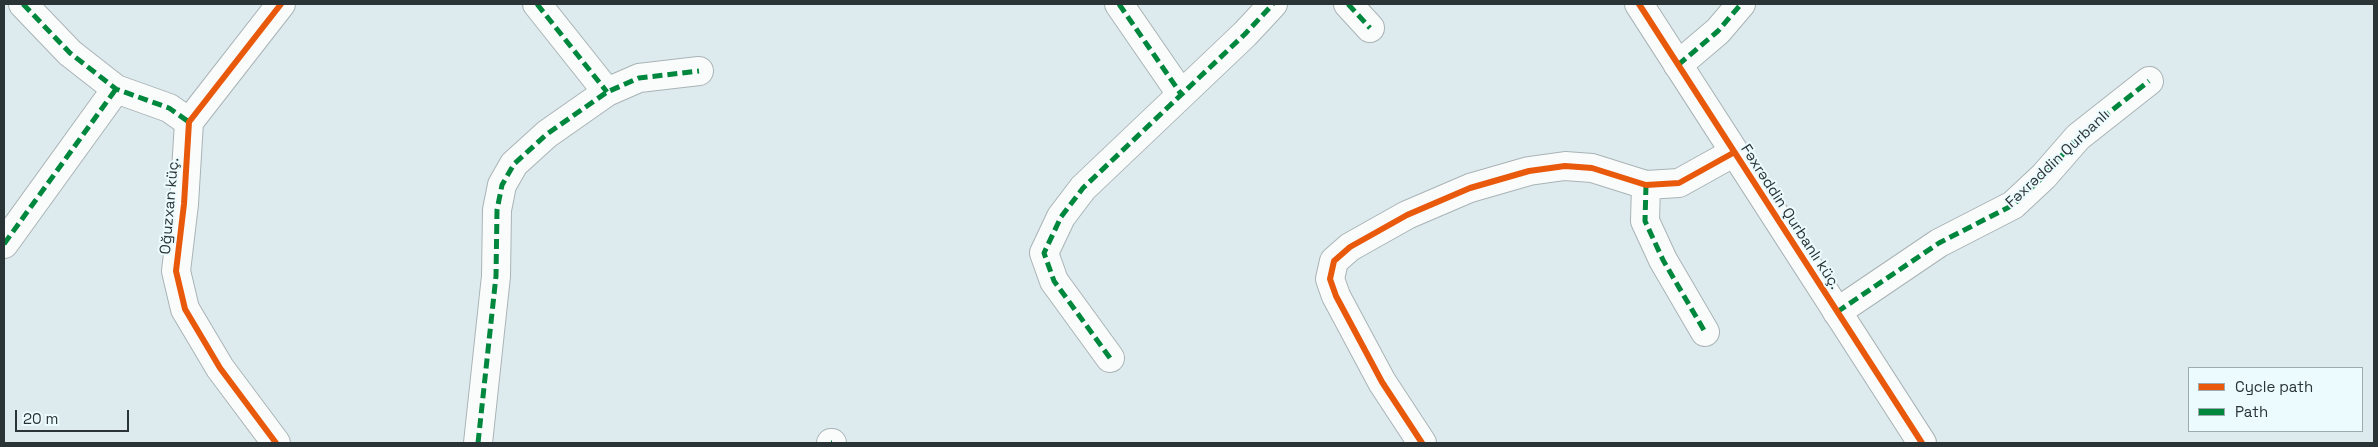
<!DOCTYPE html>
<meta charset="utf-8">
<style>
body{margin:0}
#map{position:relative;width:2378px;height:447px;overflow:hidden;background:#deebee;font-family:"Space Grotesk",sans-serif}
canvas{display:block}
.frame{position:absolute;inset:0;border:5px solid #2a3335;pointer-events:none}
.legend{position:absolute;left:2188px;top:367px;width:175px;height:65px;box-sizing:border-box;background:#ecfbfe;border:1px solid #9eabae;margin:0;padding:6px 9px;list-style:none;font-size:15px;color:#2a3335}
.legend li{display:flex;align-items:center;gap:10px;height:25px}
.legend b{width:25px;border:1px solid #9eabae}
.scale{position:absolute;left:15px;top:410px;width:114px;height:22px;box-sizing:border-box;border:2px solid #2a3335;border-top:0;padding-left:6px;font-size:15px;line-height:18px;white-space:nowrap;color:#2a3335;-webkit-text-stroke:4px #ecfbfe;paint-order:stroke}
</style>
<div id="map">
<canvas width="2378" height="447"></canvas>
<div class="frame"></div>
<ul class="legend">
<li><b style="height:6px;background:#e8590c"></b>Cycle path</li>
<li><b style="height:6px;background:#00873e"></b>Path</li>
</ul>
<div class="scale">20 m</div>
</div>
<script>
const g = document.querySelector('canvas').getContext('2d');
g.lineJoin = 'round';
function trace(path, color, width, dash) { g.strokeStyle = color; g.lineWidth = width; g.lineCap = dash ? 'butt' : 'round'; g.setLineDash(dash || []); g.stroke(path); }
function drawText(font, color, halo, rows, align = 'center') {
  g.font = font + ' "Space Grotesk",sans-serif'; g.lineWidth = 4; g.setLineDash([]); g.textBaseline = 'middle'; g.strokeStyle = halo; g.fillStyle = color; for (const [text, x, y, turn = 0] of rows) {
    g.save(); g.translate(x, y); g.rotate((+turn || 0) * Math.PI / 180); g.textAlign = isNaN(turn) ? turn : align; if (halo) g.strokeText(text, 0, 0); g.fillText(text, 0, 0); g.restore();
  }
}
const street = new Path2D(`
 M 23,4 L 70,53 L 116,89 L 169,108 L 189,122
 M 537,4 L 607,92
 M 1119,4 L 1181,94
 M 1348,4 L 1370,28
 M 1678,65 L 1718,31 L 1741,4
 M 1646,185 L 1645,221 L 1663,260 L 1705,332
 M 4,244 L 116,89
 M 1837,312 L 1939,243 L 2013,205 L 2044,176 L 2078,137 L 2149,81
 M 1110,358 L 1054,281 L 1044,253 L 1061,217 L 1083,188 L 1245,34 L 1273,4
 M 276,443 L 220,368 L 185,309 L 176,271 L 184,204 L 189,122 L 281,4
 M 478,443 L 496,276 L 497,210 L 502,185 L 514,164 L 547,134 L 607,92 L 639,78 L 699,71
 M 831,443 L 832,443
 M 1422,443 L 1382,382 L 1336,296 L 1330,279 L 1334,261 L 1350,247 L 1407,215 L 1470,188 L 1529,171 L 1565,166 L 1592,168 L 1646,185 L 1679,183 L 1733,153`);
const secondary = new Path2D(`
 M 1639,4 L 1922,443`);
const quiet = new Path2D(`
 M 23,4 L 70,53 L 116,89 L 169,108 L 189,122
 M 537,4 L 607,92
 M 1119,4 L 1181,94
 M 1348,4 L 1370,28
 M 1678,65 L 1718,31 L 1741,4
 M 1646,185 L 1645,221 L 1663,260 L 1705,332
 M 4,244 L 116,89
 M 1837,312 L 1939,243 L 2013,205 L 2044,176 L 2078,137 L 2149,81
 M 1110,358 L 1054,281 L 1044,253 L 1061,217 L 1083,188 L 1245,34 L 1273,4
 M 478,443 L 496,276 L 497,210 L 502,185 L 514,164 L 547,134 L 607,92 L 639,78 L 699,71
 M 831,443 L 832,443`);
const cycleway = new Path2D(`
 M 1639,4 L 1922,443
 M 276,443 L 220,368 L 185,309 L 176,271 L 184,204 L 189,122 L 281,4
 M 1422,443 L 1382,382 L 1336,296 L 1330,279 L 1334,261 L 1350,247 L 1407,215 L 1470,188 L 1529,171 L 1565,166 L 1592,168 L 1646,185 L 1679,183 L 1733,153`);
const streetNames = [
 ["Fəxrəddin Qurbanlı",2058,159,-43],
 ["Oğuzxan küç.",170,206,-85],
 ["Fəxrəddin Qurbanlı küç.",1790,217,57]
];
trace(street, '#a9b3b5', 30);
trace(secondary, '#a9b3b5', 30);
trace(street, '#fafcfc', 28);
trace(secondary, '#fafcfc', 28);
trace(quiet, '#00873e', 5, [10, 5]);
trace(cycleway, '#e8590c', 6);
drawText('15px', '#2a3335', '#ecfbfe', streetNames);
</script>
